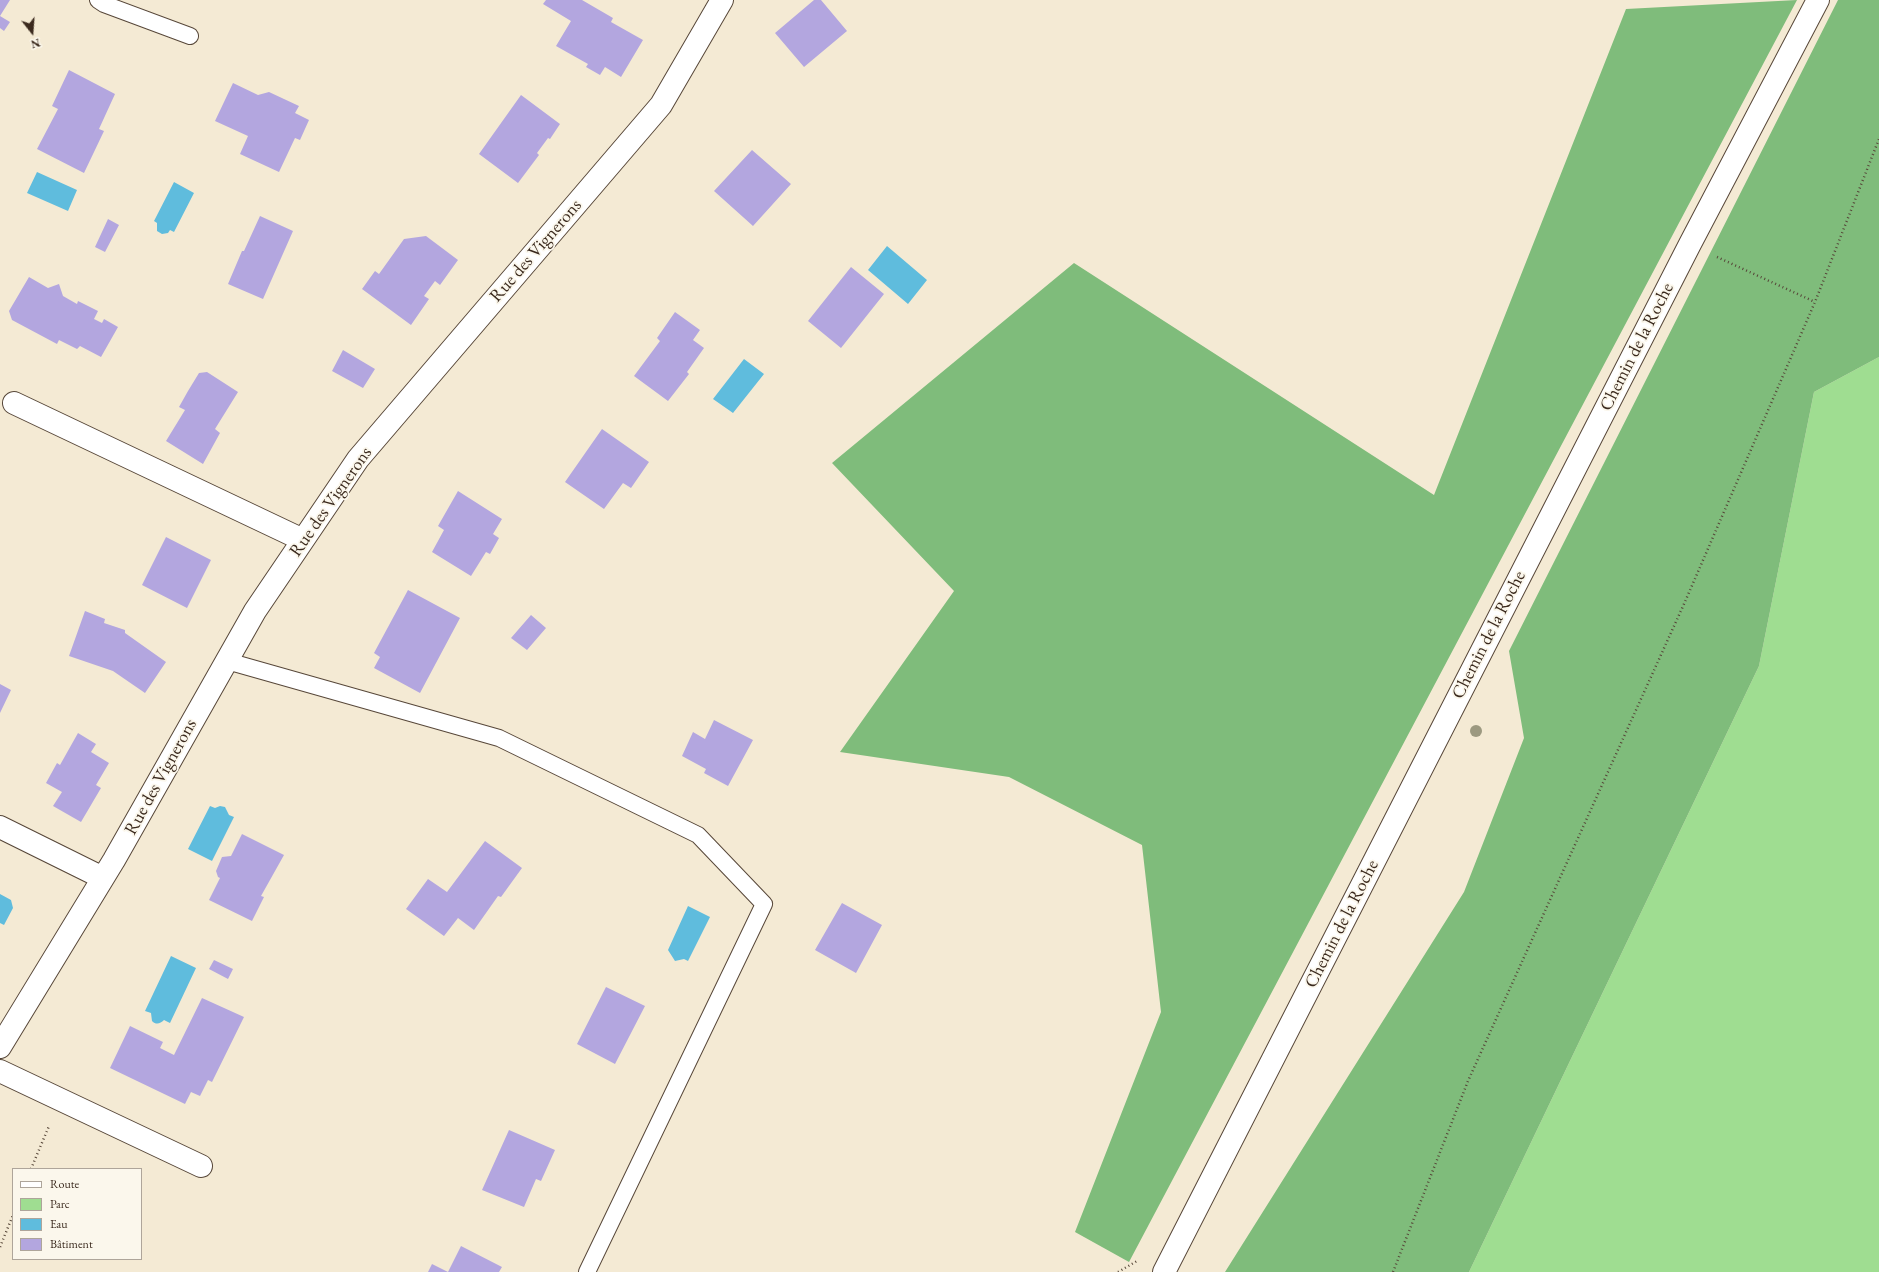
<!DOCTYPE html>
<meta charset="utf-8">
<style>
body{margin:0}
#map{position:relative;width:1879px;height:1272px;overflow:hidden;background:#f4ead4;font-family:"EB Garamond",serif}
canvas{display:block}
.legend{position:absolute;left:12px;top:1168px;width:130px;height:92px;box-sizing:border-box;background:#fbf7ec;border:1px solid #aea59a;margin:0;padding:5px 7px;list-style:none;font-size:12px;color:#3b2a1e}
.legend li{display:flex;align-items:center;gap:8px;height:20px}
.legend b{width:20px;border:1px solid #aea59a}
.north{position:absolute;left:12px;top:12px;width:40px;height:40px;-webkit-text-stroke:3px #fbf7ec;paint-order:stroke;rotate:163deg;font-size:11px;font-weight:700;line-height:16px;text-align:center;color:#3b2a1e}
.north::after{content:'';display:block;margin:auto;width:14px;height:18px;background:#3b2a1e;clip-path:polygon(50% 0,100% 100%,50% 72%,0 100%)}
</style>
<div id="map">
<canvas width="1879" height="1272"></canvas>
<ul class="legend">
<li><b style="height:5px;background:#fff"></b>Route</li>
<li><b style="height:11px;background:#9fdd91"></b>Parc</li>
<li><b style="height:11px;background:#5fbcdd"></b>Eau</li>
<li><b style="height:11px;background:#b3a6df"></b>Bâtiment</li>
</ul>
<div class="north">N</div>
</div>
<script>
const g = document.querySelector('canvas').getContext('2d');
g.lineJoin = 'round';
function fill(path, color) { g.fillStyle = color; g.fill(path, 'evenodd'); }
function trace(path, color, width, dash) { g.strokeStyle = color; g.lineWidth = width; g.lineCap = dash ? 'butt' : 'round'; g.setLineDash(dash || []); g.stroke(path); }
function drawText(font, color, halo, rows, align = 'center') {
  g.font = font + ' "EB Garamond",serif'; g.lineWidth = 3.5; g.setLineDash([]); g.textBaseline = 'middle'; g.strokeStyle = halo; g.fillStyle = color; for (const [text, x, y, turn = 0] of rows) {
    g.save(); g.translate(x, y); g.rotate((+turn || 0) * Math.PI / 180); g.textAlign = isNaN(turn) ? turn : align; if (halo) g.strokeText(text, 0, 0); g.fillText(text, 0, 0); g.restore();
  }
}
const green = new Path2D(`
 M 1879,357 L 1879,1272 L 1469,1272 L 1759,666 L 1814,392 Z`);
const forest = new Path2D(`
 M 1797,0 L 1129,1262 L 1075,1232 L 1161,1012 L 1142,845 L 1009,777 L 840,752 L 954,591 L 832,463 L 1074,263 L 1434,495 L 1626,9 Z
 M 1838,0 L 1879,0 L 1879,357 L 1814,392 L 1759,666 L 1469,1272 L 1225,1272 L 1464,892 L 1524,738 L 1509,651 Z`);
const water = new Path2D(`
 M 37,172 L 77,190 L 68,211 L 27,193 Z
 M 174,182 L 194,193 L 174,232 L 170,230 L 168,233 L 162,234 L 157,231 L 157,223 L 154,221 Z
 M 887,246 L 927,280 L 908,304 L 868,270 Z
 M 744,359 L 764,374 L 733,413 L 713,399 Z
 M 210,806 L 215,808 L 220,806 L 225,807 L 229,815 L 234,817 L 212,861 L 188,849 Z
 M 0,894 L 11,900 L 13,908 L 4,925 L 0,923 Z
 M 688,906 L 710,917 L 688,961 L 684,959 L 675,961 L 668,950 Z
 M 171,956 L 196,968 L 170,1023 L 164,1020 C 160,1024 156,1025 152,1021 L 151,1013 L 145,1011 Z`);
const building = new Path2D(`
 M 0,0 L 10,0 L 0,16 L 10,22 L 4,31 L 0,28 Z
 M 546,0 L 582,0 L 613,18 L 611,22 L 643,40 L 621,77 L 605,67 L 600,75 L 586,67 L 588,64 L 556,46 L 571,21 L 543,4 Z
 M 814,0 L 821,0 L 847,31 L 804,67 L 775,33 Z
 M 69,70 L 115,94 L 99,129 L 104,131 L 84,173 L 37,149 L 58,109 L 52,106 Z
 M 233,83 L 258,95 L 269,92 L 299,106 L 295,113 L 309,120 L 300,140 L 295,138 L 279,172 L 240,154 L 248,136 L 215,121 Z
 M 521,95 L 560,124 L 550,139 L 548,138 L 537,153 L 539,155 L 518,183 L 479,154 Z
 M 752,150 L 791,184 L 753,226 L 714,191 Z
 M 260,216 L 293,231 L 263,299 L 228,284 L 242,251 L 244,251 Z
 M 108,219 L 119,225 L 105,252 L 95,247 Z
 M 426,236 L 458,260 L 440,285 L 435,281 L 424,296 L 429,299 L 411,325 L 362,289 L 375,271 L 379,274 L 404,239 Z
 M 851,267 L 884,294 L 841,348 L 808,321 Z
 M 29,277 L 48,288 L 59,284 L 63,296 L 77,304 L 78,301 L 98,311 L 94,319 L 102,323 L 104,319 L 118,327 L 101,357 L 80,346 L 77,349 L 59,340 L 57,344 L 12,320 L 9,311 Z
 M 675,312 L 700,330 L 693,340 L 704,348 L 687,372 L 689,374 L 668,401 L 634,376 L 660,341 L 657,338 Z
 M 343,350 L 375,369 L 363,388 L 332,371 Z
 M 207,372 L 238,392 L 215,429 L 220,433 L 203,464 L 166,441 L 185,410 L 179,407 L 188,391 L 199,373 Z
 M 602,429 L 649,462 L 631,488 L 623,483 L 604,509 L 565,482 Z
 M 458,491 L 502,519 L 493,534 L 499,538 L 490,554 L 486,552 L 471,576 L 432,552 L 444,530 L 438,526 Z
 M 166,537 L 211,560 L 187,608 L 142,585 Z
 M 408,590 L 460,618 L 420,693 L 374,668 L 380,657 L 374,653 Z
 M 85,611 L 105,619 L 104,623 L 125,630 L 125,633 L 166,662 L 145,693 L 113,671 L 69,656 Z
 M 531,615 L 546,628 L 527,650 L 511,638 Z
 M 0,684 L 11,690 L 0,713 Z
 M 714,720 L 753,740 L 728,786 L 704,773 L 706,769 L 682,756 L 693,732 L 705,739 Z
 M 78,733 L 96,744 L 91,752 L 109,763 L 96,785 L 101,788 L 81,822 L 53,806 L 62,792 L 46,783 L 57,763 L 60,765 Z
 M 242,834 L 284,855 L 261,896 L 264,897 L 252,921 L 209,900 L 220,878 L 218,877 L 216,871 L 222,857 L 231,856 Z
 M 485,841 L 522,868 L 501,897 L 498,896 L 474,930 L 458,918 L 444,936 L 406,909 L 428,879 L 447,892 Z
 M 842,903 L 882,925 L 856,973 L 815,950 Z
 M 214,960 L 233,969 L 228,979 L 209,969 Z
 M 606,987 L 645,1006 L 615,1064 L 577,1044 Z
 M 202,998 L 244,1017 L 212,1082 L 208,1080 L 200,1096 L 191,1092 L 185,1104 L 110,1068 L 130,1026 L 163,1042 L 160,1048 L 174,1055 Z
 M 509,1130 L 555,1150 L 541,1181 L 536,1179 L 524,1207 L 482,1190 Z
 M 461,1246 L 502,1267 L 499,1272 L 428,1272 L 432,1264 L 448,1272 Z`);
const path = new Path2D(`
 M 1717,257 L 1815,302
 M 31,1169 L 49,1126
 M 0,1247 L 13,1215
 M 1118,1272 L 1137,1261
 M 1393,1272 L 1468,1081 L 1684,604 L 1815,302 L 1879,139`);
const service = new Path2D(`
 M 98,0 L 104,4 L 190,36
 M 227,661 L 499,738 L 698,835 L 764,904 L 587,1272`);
const minor = new Path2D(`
 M 14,403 L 303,540
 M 0,827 L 103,878
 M 0,1047 L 114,860 L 255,611 L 358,459 L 661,105 L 722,0
 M 0,1071 L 201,1166
 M 1164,1272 L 1690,244 L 1818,0`);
const trees = [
 [1476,731]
];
const streetNames = [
 ["Rue des Vignerons",536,251,-49],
 ["Chemin de la Roche",1637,347,-63],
 ["Rue des Vignerons",331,502,-55],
 ["Chemin de la Roche",1489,635,-63],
 ["Rue des Vignerons",161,777,-61],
 ["Chemin de la Roche",1342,924,-63]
];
fill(green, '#9fdd91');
fill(forest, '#7fbc7b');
fill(water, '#5fbcdd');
fill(building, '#b3a6df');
trace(service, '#574739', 18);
trace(minor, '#574739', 24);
trace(path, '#574739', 2.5, [1, 3]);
trace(service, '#fff', 16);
trace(minor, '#fff', 22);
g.fillStyle = '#9c9980';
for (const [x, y] of trees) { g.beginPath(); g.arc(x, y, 6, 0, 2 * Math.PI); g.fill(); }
drawText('18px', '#3b2a1e', '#fbf7ec', streetNames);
</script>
